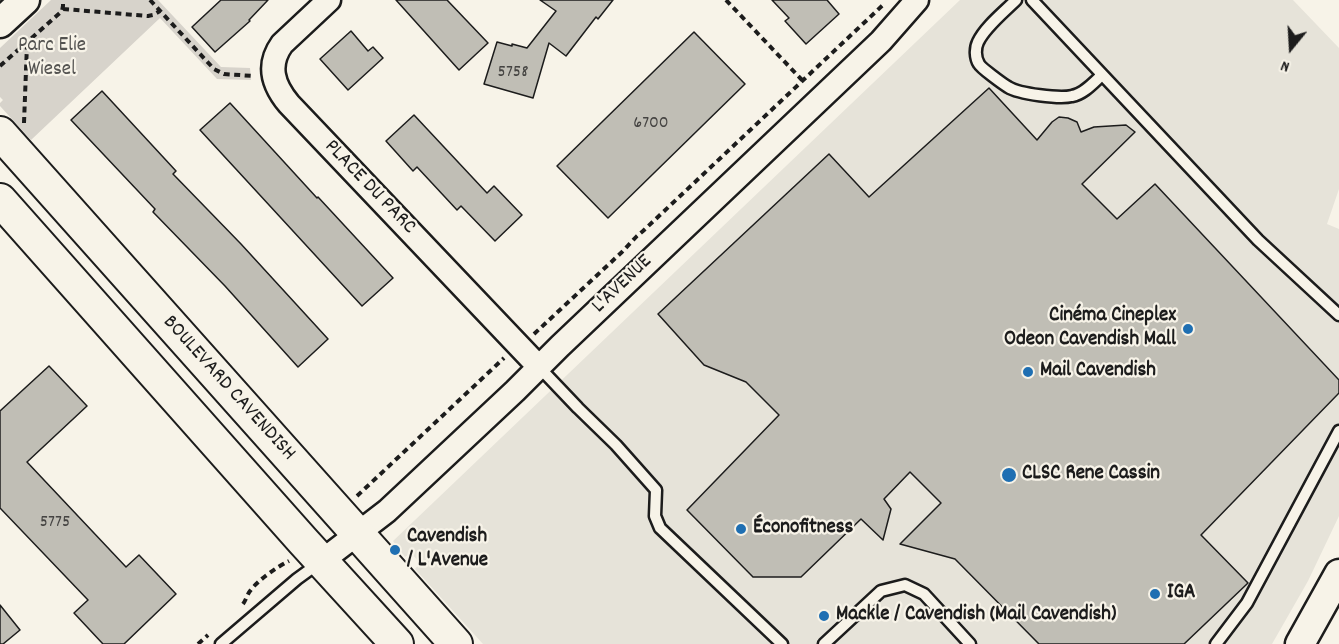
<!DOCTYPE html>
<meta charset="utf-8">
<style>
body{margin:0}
#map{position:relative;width:1339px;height:644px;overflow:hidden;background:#f7f3e8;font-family:Dekko,sans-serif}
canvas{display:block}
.north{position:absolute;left:1261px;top:18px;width:60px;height:60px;-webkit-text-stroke:4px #f7f3e8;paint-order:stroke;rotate:198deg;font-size:16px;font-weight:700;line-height:24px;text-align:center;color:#1c1c1c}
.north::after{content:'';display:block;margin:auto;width:21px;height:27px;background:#1c1c1c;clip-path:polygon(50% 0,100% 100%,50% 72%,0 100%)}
</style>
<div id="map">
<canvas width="1339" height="644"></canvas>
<div class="north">N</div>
</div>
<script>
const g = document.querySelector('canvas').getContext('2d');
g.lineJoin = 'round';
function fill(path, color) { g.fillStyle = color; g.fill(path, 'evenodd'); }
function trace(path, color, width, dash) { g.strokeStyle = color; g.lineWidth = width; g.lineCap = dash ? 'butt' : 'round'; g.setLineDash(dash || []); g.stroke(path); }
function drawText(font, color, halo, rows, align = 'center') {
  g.font = font + ' Dekko,sans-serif'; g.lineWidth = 4.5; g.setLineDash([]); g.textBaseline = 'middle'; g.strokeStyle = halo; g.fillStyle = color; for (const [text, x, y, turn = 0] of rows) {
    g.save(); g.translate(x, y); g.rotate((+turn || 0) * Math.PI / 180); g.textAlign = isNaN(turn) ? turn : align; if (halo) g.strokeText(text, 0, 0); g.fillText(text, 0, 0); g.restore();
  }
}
const built = new Path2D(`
 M 960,0 L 1293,0 L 1339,48 L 1339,189 L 1327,224 L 1339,229 L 1339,516 L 1308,581 L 1272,644 L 483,644 L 415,569 L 420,563 L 411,553 L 405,557 L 393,541 Z`);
const green = new Path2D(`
 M 51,0 L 158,0 L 221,67 L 250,68 L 251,80 L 217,79 L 160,18 L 31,140 L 0,106 L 0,103 L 3,100 L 0,97 L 0,48 Z`);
const building = new Path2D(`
 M 221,0 L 268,0 L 249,20 L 250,21 L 215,52 L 192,27 Z
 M 396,0 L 447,0 L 488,43 L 459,70 Z
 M 540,0 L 613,0 L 598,19 L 596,17 L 566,56 L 549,43 L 533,98 L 484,84 L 497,42 L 512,46 L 512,44 L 527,48 L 556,11 Z
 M 772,0 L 827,0 L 839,14 L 806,44 L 785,21 L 789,18 Z
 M 351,31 L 368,51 L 373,47 L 383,58 L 348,90 L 320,59 Z
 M 694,32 L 745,84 L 608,218 L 557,166 Z
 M 989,88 L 1037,140 L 1052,122 L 1059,117 L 1068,118 L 1077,122 L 1081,132 L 1094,127 L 1126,125 L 1135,132 L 1082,184 L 1117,219 L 1155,184 L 1339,380 L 1339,393 L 1201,535 L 1248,583 L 1184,644 L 1039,644 L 955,559 L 900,544 L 941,503 L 910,472 L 884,499 L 891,509 L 883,540 L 861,519 L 801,577 L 753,577 L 687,510 L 779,415 L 746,382 L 704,365 L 658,314 L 829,154 L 869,197 Z
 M 102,91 L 176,171 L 173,174 L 241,244 L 328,339 L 298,367 L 225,286 L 153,212 L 155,209 L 71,120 Z
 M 230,103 L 317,198 L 318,197 L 393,278 L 362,306 L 200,130 Z
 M 414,115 L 487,193 L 494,186 L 522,215 L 495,241 L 461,206 L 457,210 L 417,167 L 413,171 L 386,141 Z
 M 49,366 L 87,406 L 27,462 L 126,567 L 139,555 L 176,594 L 124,644 L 103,644 L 74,613 L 88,600 L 0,508 L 0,411 Z
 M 0,605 L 20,630 L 3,644 L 0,644 Z`);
const path = new Path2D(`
 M 150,0 L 214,69 L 224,74 L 253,76
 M 726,0 L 802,80
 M 63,9 L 148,16 L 153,15 L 160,11
 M 0,66 L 62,11 L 63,6 L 63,0
 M 24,123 L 27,44
 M 534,334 L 622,252 L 637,236 L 643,231 L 884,4
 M 357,496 L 504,358
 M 243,604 C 246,600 247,595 250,591 C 258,580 277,567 289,561
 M 198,644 L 208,635`);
const service = new Path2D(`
 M 1016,0 C 1004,12 985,27 978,42 C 975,48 975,58 979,64 C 981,68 1003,84 1008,87 C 1019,94 1060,99 1072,96 C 1084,94 1094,82 1102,75
 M 1032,0 L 1258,240 L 1339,315
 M 539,367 L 578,408 L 616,445 L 656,490 L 655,516 L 660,528 L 782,644
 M 221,644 L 297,579 L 319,563
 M 824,644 L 881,591 L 905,585 L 924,594 L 970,644
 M 1216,644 L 1247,603 L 1339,431`);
const minor = new Path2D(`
 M 329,0 L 282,44 C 267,65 273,85 289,104 L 539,367
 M 322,561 L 387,511 L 515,391 L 560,346 L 881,41 L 917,0`);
const tertiary = new Path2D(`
 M 0,23 L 25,0
 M 1300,644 L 1339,574`);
const secondary = new Path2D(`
 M 0,133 L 456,644
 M 0,200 L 303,541 L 397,644`);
const markers = [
 [1188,329,6,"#1f6fb2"],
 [1028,372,6,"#1f6fb2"],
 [1009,475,8,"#1f6fb2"],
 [741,529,6,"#1f6fb2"],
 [395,550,6,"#1f6fb2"],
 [1155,594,6,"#1f6fb2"],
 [824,616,6,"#1f6fb2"]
];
const numberNames = [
 ["5758",513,74],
 ["6700",651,125],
 ["5775",55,524]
];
const parkNames = [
 ["Parc Elie",52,47],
 ["Wiesel",52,71]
];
const streetNames = [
 ["PLACE DU PARC",369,188,46],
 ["L'AVENUE",623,285,-44],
 ["BOULEVARD CAVENDISH",228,389,48]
];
const poiNames = [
 ["Cinéma Cineplex",1176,317,"right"],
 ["Odeon Cavendish Mall",1176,341,"right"],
 ["Mail Cavendish",1040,372],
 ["CLSC Rene Cassin",1022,475],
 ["Éconofitness",753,529],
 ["Cavendish",407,538],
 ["/ L'Avenue",407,562],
 ["IGA",1167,594],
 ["Mackle / Cavendish (Mail Cavendish)",836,616]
];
fill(built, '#e6e3d9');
fill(green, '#d7d3cb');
fill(building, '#c0beb5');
trace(building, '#1c1c1c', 1.5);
trace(service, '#1c1c1c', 15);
trace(minor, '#1c1c1c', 27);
trace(tertiary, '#1c1c1c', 33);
trace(secondary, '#1c1c1c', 36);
trace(path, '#1c1c1c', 4, [6, 4.5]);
trace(service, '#f7f3e8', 10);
trace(minor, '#f7f3e8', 22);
trace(tertiary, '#f7f3e8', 28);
trace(secondary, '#f7f3e8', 32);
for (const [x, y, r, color] of markers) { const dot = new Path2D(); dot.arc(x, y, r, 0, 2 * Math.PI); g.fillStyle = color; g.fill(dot); trace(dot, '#f7f3e8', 2); }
drawText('18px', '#454442', null, numberNames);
drawText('21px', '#545351', '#f7f3e8', parkNames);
drawText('21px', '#1c1c1c', '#f7f3e8', streetNames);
drawText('bold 21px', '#1c1c1c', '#f7f3e8', poiNames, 'left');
</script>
